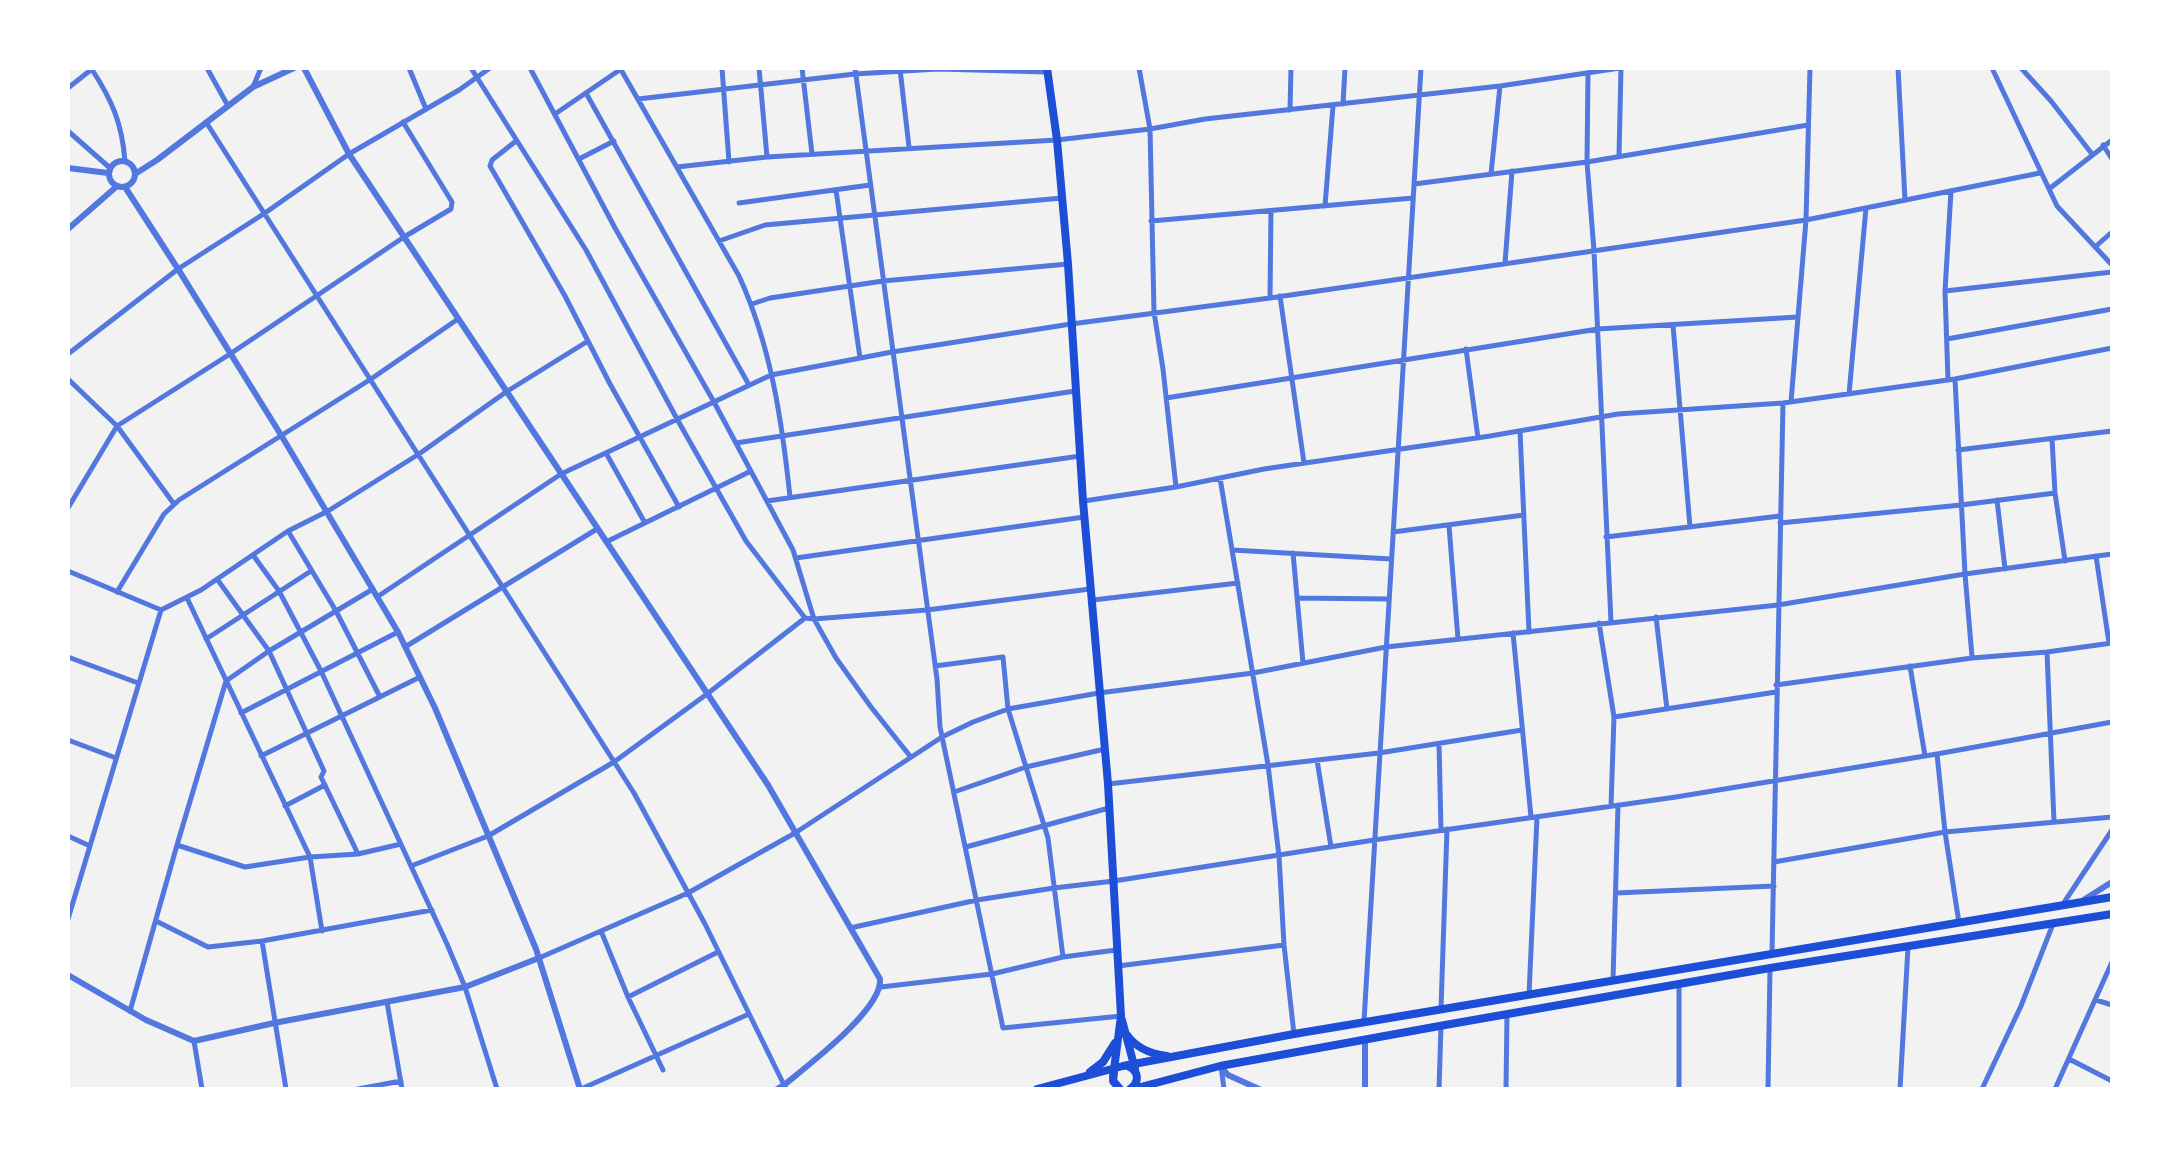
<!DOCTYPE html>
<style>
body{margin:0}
#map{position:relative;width:2180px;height:1157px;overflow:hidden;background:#f2f2f2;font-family:Rubik,sans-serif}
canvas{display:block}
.frame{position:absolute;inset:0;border:70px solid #fff;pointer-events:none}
</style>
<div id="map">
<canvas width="2180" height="1157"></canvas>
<div class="frame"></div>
</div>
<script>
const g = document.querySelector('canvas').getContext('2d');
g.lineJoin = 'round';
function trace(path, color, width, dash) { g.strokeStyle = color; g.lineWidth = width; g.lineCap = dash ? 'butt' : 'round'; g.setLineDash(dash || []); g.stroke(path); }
const minor = new Path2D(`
 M 91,68 C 112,100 122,123 125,161
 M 207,68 L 228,106
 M 409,68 L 426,109
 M 471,68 L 586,250 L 677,419 L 746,541 L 805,618
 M 530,68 L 615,228 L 714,402 L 793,550 L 814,619 L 836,658 L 871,707 L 910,756
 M 620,68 L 739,276 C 771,346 782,421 790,497
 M 722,68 L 729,162
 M 759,68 L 767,157
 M 802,68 L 812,154
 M 855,68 L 937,679 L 940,727 L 1003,1028 L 1121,1016
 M 1139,68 L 1150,129 L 1154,312 L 1163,369 L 1176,487
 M 1898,68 L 1905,200
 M 1992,68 L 2057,206 L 2112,265
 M 2021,68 L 2051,101 L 2092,154
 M 900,69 L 909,147
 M 1588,73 L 1587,162 L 1594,251 L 1611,622
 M 253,87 L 261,68
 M 68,88 L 92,69
 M 586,93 L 749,385
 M 638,99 L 855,74 L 938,69 L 1047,72
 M 1343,104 L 1345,68
 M 1290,110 L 1291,68
 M 555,114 L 621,69
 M 206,122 L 634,793 L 705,924 L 786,1089
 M 68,131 L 110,168
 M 516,141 L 492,160 L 490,166 L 565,296 L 610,384 L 679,507
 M 2103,145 L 2112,159
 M 1619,156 L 1621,68
 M 579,159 L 614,141
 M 677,167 L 767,157 L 1057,140 L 1150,129 L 1205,119 L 1500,86 L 1620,68
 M 1491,174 L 1500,86
 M 1414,184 L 1587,162 L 1808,125
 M 2049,189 L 2112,140
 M 836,190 L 860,358
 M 739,203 L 870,185
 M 1325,206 L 1333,106
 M 1151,221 L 1413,198
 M 719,241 L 765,225 L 1062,198
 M 2095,247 L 2112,232
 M 1505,263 L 1512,171
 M 1945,291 L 2112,272
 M 1280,296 L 1304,463
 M 1270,298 L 1271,211
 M 752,304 L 770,298 L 883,281 L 1068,264
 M 1673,325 L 1690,527
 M 1947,339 L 2112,309
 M 1466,349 L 1478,438
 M 68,354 L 178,269 L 265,213 L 349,154 L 459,90 L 490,68
 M 68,379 L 117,426 L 174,504
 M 1955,379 L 1965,574 L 1972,657
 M 1948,380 L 1945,291 L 1951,191
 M 1849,394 L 1866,208
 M 1166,398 L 1598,329 L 1798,317
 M 1791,402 L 1806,220 L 1810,68
 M 1520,431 L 1529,632
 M 2052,439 L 2055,493 L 2065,561
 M 736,443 L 1075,391
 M 1958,450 L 2112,431
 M 606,453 L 645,523
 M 1220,478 L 1268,765 L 1279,856 L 1284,945 L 1294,1034
 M 1997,500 L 2005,569
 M 767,501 L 1080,456
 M 1084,501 L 1176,487 L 1264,469 L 1490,436 L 1618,414 L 1783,403 L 1955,379 L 2112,348
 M 68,508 L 117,426 L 230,354 L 404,237 L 451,209 L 452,202 L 403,122
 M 1780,523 L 1961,505 L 2055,493
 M 1449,526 L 1458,639
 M 288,531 L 336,611 L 380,697
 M 1393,532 L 1524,515
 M 1606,537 L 1780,516
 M 606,542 L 751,471
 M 1232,550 L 1391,559
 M 1293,553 L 1303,663
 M 253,555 L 279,591 L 321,671 L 447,944 L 465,987 L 497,1089
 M 2096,556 L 2109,643
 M 796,558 L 1084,517
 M 68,571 L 161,610 L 201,590 L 288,531 L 328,511 L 419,454 L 506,392 L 588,341
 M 217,579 L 269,651 L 324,771 L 321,777 L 358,854
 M 117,592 L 164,514 L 179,500 L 371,379 L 458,319
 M 377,597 L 561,474 L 771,375 L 892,352 L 1071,324 L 1270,298 L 1806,220 L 2040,173
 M 187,598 L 310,857 L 322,931
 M 1297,598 L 1389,599
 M 1093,600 L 1238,583
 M 1656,617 L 1667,709
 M 1599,623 L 1614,717 L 1611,806
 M 1513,633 L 1531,817
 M 206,639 L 311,571
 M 405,647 L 597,529
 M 2047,652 L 2054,822
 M 68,657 L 138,683
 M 935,666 L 1003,657 L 1008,709 L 1048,838 L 1063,957
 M 1910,666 L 1925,756
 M 1776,685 L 1972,658 L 2047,652 L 2112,643
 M 241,713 L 398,632
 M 1614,717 L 1776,692
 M 68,740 L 116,758
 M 1439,744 L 1441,830
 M 1937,754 L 1945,832 L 1959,923
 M 261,756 L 420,677
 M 1317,760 L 1331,847
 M 1108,784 L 1379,753 L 1522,730
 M 954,792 L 1026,767 L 1105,749
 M 285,806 L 325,785
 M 68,836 L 90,846
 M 177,845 L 245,867 L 310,857 L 358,854 L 401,844
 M 966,847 L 1109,808
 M 1774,862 L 1945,832 L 2112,817
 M 411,866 L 488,836 L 614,762 L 707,694 L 805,618 L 814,619 L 927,610 L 1090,589
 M 1616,893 L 1774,886
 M 2063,904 L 2112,830
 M 68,919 L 161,610
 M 156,921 L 208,947 L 262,941 L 432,910
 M 850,928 L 977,900 L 1054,888 L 1114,881 L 1374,840 L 1676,797 L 1937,754 L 2112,722
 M 601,931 L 628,997 L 663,1070
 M 262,941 L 286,1089
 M 1772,953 L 1783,403
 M 539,958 L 688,893 L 795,833 L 942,737 L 973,722 L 1008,709 L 1099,693 L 1253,673 L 1386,647 L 1778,605 L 1965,574 L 2112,554
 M 1118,966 L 1284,945
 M 1613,980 L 1618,805
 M 1679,984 L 1679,1089
 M 881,987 L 992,974 L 1063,957 L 1116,950
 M 1529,995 L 1537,817
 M 628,997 L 718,952
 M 2096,1000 L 2112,1005
 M 387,1002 L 402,1089
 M 1441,1008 L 1447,829
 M 130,1011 L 177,845 L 226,681 L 269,651 L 373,589
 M 1364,1021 L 1421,68
 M 194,1041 L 202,1089
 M 2069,1059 L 2112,1081
 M 1221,1066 L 1224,1089
 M 358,1089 L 401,1081
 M 581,1089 L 749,1014
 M 1439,1089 L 1441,1026
 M 1506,1089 L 1507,1014
 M 1768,1089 L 1770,969
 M 1900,1089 L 1908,947
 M 1982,1089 L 2021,1006 L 2053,924
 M 2055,1089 L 2112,962`);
const tertiary = new Path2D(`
 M 304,68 L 349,154 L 768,785 L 880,979 C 883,1009 807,1066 784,1085 L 777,1089
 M109 174a13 13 0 1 1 26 0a13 13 0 1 1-26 0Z
 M 68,168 L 108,173
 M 135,174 L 157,160 L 253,87 L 294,68
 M 125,187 L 178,269 L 281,435 L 398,632 L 435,708 L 536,949 L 580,1089
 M 68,229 L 116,187
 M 2085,899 L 2112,882
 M 68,975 L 146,1020 L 194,1041 L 274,1023 L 465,987 L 539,958
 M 1365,1039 L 1365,1089
 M 1220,1066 L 1228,1075 L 1259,1089`);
const primary = new Path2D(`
 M 1047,68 L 1057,140 L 1068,264 L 1083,501 L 1108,784 L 1121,1016 L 1113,1077
 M 1122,1020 L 1135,1069
 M 1127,1035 C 1137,1049 1151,1054 1167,1056
 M 1128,1066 C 1139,1071 1140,1082 1130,1089
 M 1090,1072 L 1103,1062 L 1115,1043
 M 1114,1073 L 1113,1081 L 1120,1089
 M 1037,1089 L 1123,1066 L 1294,1034 L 2112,897
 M 1133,1089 L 1220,1066 L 1445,1025 L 1770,968 L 2112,914`);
trace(minor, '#5277de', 5);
trace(tertiary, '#5277de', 6);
trace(primary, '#1d4ed8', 8);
</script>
